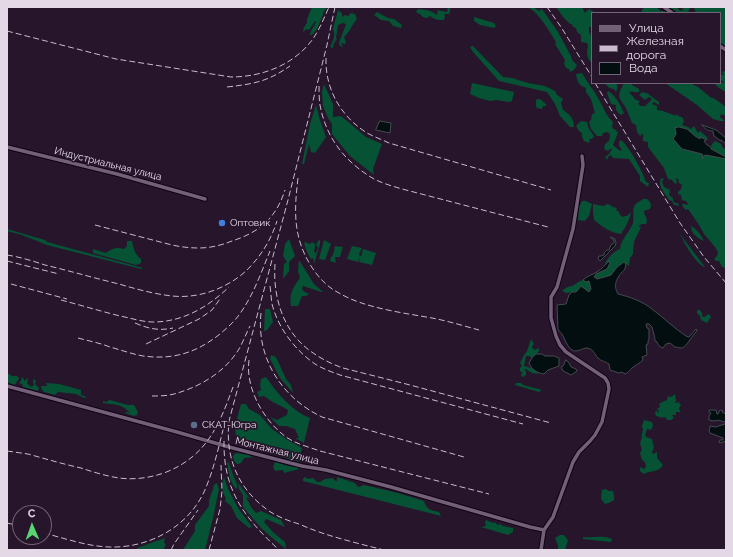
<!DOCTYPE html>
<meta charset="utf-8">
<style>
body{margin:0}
#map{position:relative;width:733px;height:557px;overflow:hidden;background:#27152c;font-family:Raleway,sans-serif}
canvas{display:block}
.frame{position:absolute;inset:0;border:8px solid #e4d8e7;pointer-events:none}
.legend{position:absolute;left:591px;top:12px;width:130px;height:72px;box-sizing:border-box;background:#27152c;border:1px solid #736377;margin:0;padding:5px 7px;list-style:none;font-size:12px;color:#e4d8e7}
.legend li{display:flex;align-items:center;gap:8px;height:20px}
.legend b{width:20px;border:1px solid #736377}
.north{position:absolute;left:12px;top:505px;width:40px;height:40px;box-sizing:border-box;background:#27152c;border:1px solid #736377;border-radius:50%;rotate:358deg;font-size:11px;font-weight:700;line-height:16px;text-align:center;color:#e4d8e7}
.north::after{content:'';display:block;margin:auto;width:14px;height:18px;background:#58d56f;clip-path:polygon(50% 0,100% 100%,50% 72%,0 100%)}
</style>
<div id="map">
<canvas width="733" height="557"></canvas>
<div class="frame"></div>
<ul class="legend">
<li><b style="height:5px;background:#745f79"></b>Улица</li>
<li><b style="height:5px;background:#c9bccc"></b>Железная дорога</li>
<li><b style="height:11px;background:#020e0f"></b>Вода</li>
</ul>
<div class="north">С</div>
</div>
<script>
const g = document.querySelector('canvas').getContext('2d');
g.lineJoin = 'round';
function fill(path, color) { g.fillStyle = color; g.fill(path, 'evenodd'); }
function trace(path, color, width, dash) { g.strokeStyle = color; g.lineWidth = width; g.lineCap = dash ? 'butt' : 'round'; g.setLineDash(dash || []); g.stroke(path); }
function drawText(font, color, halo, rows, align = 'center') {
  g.font = font + ' Raleway,sans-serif'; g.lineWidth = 3.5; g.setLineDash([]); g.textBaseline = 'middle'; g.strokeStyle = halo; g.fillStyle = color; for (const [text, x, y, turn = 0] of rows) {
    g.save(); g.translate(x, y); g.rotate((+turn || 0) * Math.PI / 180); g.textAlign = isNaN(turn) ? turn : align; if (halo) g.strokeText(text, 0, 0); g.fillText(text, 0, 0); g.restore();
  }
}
const forest = new Path2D(`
 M 312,7 L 327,7 L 323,13 L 323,15 L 317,29 L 312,35 L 310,35 C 311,29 315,26 316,21 L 315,21 L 309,30 L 307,29 L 303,32 C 303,29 305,25 307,23 L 307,19 Z
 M 448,7 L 450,7 L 450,12 L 449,14 L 444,14 L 445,16 L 444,20 C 438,20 435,20 430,16 L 427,18 L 423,17 L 420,14 L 417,13 L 416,11 L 419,9 C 425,10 432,10 436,15 L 438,12 L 437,10 L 447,12 Z
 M 527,7 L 533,7 L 539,11 L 542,9 L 558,32 L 571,56 L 572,60 L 577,65 L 574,70 L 570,72 L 569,69 L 566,68 L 564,64 L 565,60 L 555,44 L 556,42 C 550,32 538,11 527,7 Z
 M 556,7 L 582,7 L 585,13 L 589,9 L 593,11 L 594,13 L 592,13 L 592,27 L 589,27 L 589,32 L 592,37 L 592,64 C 587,57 586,54 588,46 L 587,43 L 581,42 L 581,35 L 577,32 L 576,28 L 573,27 L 572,24 L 570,24 L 563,17 Z
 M 644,7 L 657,7 L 660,11 L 664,11 L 667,13 L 642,13 L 642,10 Z
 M 671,7 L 677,7 L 680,11 L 683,10 L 682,7 L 690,8 L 688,13 L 678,13 L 671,8 Z
 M 695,7 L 726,7 L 726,47 L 720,42 L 720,13 L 696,13 L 694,8 Z
 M 338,10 L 342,13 L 342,17 L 345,15 L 348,16 L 351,13 L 355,14 L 357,19 C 352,25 349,33 344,37 L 346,42 L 345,44 L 341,43 L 343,47 L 340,46 L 339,43 L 346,24 L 343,23 L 338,25 L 336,38 L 337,39 L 334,43 L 333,48 L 330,47 C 333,41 336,35 333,29 Z
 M 377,12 L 388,18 L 394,19 L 402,25 L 401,28 L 393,26 L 389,21 L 381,20 L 374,15 Z
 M 474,17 L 494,23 L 496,26 L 494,28 L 480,25 L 474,21 Z
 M 473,46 L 503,77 L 512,78 L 528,83 L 545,86 L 555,91 L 557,95 L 563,99 L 561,103 L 563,110 C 570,115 574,118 574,127 L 570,127 L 560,116 L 555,104 L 547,92 L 499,81 L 473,52 L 470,47 Z
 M 725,71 L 726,72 L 726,92 L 719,88 L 714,83 L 720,82 L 725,83 L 720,79 L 720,74 L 724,75 L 722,72 Z
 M 582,73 C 587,82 593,89 598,98 C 603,106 606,116 613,122 L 612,128 L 616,130 L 618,133 L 613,145 L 619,150 L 622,151 L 619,145 L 619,142 L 621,140 C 629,146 643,172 646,182 L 649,183 L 648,187 L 640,181 L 640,176 L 629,159 L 613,158 L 611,155 L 608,157 L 607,160 L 605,157 L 609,154 L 612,149 L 610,149 L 608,151 L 604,149 L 605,144 L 609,141 L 610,135 L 608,132 L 603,133 L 602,136 L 597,136 L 591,129 L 589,122 L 591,120 L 592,114 L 595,113 L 591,99 L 586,92 L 586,88 C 579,86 577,81 576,74 Z
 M 472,83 L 514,92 L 512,101 L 509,102 L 496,100 L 490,101 L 479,98 L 470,94 Z
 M 605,83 L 616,83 C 618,86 618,88 616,92 L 614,89 C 610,89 607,86 605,83 Z
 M 624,83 L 631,83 L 632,85 L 639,89 L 639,92 C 636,93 633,91 629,92 L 636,100 L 640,101 L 638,104 L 641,106 L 645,106 L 652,99 L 649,97 L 645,100 L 639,95 L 642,92 L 647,93 L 659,102 L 659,105 L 654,102 L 652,104 L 657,106 L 657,110 L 663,111 L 676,116 L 675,114 L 683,118 L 684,122 L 682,125 L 688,127 L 691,129 L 694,126 L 698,133 L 700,131 L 707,137 L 708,140 L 706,140 L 705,139 C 700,139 696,138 693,134 L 682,149 L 702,154 L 703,155 L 703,157 L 704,155 L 711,156 L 726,159 L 725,268 L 722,267 L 719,261 L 716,261 L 714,259 L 717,256 L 718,252 L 715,247 L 704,234 L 699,225 L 688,209 L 686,210 L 683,207 L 682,204 L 685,204 L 687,205 L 688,204 L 686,201 L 682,200 L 681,195 L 678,194 L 678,192 L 681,189 L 682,185 L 679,183 L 678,179 L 676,178 L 677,183 L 675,184 L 672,180 L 668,179 L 664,168 L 648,147 L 648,142 L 643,141 L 643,134 L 642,134 L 640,136 L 637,132 L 636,125 L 632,123 L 626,108 L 620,99 L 619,95 L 620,91 Z
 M 665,83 L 690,83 L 698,87 L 710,97 L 715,99 L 726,107 L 726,116 L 721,114 L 720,117 L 725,121 L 720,121 L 713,119 L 697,105 Z
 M 324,84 L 333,104 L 333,117 L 341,116 L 366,137 L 382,144 L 373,169 L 374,175 L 350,156 L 332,134 L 332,124 L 328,118 L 323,106 L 322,92 Z
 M 608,91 C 616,96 620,104 624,113 L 621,115 C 617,112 615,110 616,105 L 611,104 L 607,93 Z
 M 537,99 L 540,99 L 546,104 L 546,106 L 543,106 L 542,109 L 537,108 L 536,106 L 536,101 Z
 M 316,105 L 320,120 L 326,137 L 315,153 L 311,152 L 309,144 L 304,164 L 302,164 L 310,124 Z
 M 581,121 L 587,122 L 588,127 L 594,136 L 592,139 L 589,139 L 590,141 L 589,143 L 584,141 L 582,137 L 582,133 L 579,131 L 576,126 Z
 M 715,141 L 721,144 L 723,148 L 726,149 L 726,157 L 711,149 L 712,144 Z
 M 661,178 L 664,179 L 662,182 L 664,187 L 670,190 L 669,195 L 673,198 L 673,201 L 675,203 L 678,203 L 679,206 L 676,205 L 674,205 L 672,201 L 669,200 C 665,193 657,186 661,178 Z
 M 643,199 L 647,199 C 651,203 652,204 650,209 L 644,211 C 644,216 649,219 646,224 L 642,224 L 638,226 L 641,227 L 634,242 L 633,253 L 633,254 L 630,258 L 629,266 L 623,262 L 617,267 L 611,275 L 608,276 L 597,279 L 594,277 L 596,274 L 607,269 L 609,261 L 605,265 C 606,259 614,251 620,249 C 620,241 630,231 633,223 C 634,219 632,208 635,205 C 637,202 641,201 643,199 Z
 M 582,201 L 586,201 L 592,204 L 589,216 L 585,221 L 578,220 L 579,207 Z
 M 593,204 L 603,206 L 608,204 L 613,207 L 617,208 L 616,210 L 619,212 L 620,215 L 623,217 L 625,216 L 627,216 L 631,212 C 630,218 627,225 623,231 L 622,231 L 622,234 C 611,233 602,227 594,220 L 593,213 Z
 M 691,226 C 697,229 701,235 704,241 C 697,238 691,233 691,226 Z
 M 7,229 L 45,240 L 47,242 L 143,268 L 141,269 L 47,245 L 22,235 L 7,231 Z
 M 679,233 L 705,267 C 696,265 684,242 679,233 Z
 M 289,239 L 295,256 L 289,262 L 289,271 L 283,279 L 284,264 L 287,262 L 283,256 L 285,244 Z
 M 320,239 L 320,244 L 314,264 L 313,258 L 311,259 C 307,253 305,248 304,242 L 310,244 L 312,242 L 315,244 L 315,247 L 314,252 L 316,253 L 318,248 L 316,244 Z
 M 324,240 L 331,244 L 325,260 L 319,259 Z
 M 127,241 L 132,241 C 133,247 135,255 141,259 L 141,263 L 136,265 L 93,253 L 93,249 L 106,253 C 112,248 117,247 124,249 L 127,246 Z
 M 335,246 L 343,247 L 340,257 L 335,257 L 336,263 L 330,261 L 331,257 L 333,255 Z
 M 352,246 L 362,248 L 359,254 L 360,256 L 358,262 L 347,259 Z
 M 363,249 L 376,253 L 372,265 L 359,262 L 360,256 L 362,255 L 362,253 Z
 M 299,260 L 314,284 L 323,292 L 321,292 L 303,286 L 302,288 L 303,291 L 309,294 L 306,296 L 302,296 L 298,306 L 291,306 C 289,294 293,287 300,278 L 298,271 Z
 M 583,280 L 586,282 L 589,281 L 591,289 L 588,293 L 585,290 L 566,293 L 562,291 C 566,287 569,287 574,285 C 577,283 579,281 583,280 Z
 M 265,309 L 270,309 L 273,322 L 267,330 L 264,331 Z
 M 697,310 L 700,310 L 702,313 L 702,316 L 704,317 L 709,314 L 711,317 L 707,323 L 701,320 L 700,316 L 697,313 Z
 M 531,339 L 534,344 L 532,347 L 534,350 L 539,348 L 539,351 L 532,358 L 529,356 L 526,356 L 524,366 L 531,368 L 539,373 C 535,375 530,372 526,369 L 524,370 L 526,371 L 526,375 L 523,377 L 521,376 L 522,372 L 520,371 L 520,368 L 522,366 L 520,363 L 524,355 L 527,351 Z
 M 271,355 L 276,357 L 286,379 L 291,385 L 293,393 L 280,378 L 270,359 Z
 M 7,374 L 9,374 L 12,376 L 17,376 L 19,378 L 15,385 L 7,382 Z
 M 22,377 L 25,381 L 27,378 L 28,379 L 27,383 L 31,387 L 34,385 L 33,381 L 34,379 L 36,381 L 35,384 L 39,388 L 38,391 L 23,387 L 22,384 L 19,383 L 21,381 Z
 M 266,377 C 277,393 292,411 310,418 L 304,443 L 295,438 L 299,438 L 295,429 L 286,426 L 279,426 L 270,417 L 277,420 L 287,415 L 288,410 C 280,405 271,402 264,396 L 259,397 L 257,392 L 261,390 L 260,385 L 261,379 Z
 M 46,383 L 59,384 L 81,390 L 81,395 L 87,397 L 84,398 L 76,394 L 58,392 L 55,395 L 44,392 L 42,390 L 41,386 L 47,386 Z
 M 516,383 L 521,383 L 523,385 L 542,390 L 539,392 L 515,385 Z
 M 675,394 L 676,401 L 675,403 L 680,402 L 679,403 L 681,405 L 679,408 L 680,411 L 681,412 L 676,412 L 676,415 L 672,415 L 674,418 L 671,420 L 667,420 L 666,418 L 664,417 L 663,418 L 656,416 L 655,413 L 656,410 L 658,413 L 659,411 L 657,409 L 660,407 L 659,404 L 662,402 L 667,400 L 668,396 L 671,397 Z
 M 110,400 L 128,405 L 134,405 L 138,412 L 137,415 L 134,416 L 125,413 L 126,412 L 130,413 C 121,403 115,405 103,403 L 103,401 L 106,402 Z
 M 241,404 L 246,404 L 249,409 L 260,415 L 272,429 L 286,439 L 302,448 L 299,462 L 254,449 L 245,443 L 236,438 L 235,426 Z
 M 644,420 L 652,422 L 653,426 L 651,430 L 647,429 L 645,435 L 646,437 L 652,439 L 654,448 L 652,452 L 653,454 L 657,452 L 657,458 L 663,465 C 658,473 651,470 644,474 L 640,471 L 640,467 L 644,469 L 646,467 L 645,462 L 642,460 L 640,453 L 642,450 L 640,443 C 643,437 641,434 643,430 L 642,426 Z
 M 236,453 L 249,455 L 253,457 L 244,458 C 242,462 241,464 237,464 L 234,461 L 233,456 Z
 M 227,462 L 229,463 L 233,475 L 237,484 L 237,489 C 229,483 229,471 227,462 Z
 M 275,462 L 288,466 L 298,467 L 299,469 L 284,473 L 283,470 L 275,471 L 273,467 Z
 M 224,477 L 228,489 L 238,508 L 252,527 L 249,528 L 237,518 L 231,506 L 225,501 L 226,498 C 222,493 221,483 224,477 Z
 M 305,477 L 308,479 L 313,478 L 317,482 L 320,482 L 325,479 L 333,478 L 334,480 L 337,481 L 337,477 L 355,483 L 357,486 L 359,487 L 364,485 L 398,493 L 424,501 C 427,510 430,510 439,512 L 441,516 L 303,481 L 303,479 Z
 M 217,483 L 219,489 L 213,518 L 205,550 L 183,550 L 195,531 L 195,525 L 209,506 L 209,500 L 213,489 L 214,485 Z
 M 238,483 L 250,499 L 246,497 L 251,507 L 256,513 L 261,511 L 281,520 L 285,527 L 266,519 L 264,522 L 274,533 L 285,542 L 286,549 L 271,537 L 262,529 L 243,507 L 243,495 L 239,489 Z
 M 605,489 L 609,491 L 613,491 L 614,496 L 614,500 L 609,503 L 605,504 L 601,499 L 602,490 Z
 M 486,520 L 493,523 L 494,522 L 498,525 L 500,524 L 503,526 L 513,528 L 513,532 L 508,535 L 481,527 L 486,526 L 485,522 Z
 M 560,535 L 564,535 L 568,540 L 565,550 L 558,550 L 558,546 L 555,538 Z
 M 583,537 C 593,538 603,535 612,539 L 611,542 L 583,539 Z
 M 165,538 L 164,542 L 166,545 L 163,550 L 137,550 L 137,548 Z`);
const water = new Path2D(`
 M 380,121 L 391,123 L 390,133 L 376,130 Z
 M 702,125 L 716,130 L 726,138 L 726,144 L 721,140 L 721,141 L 714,136 L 713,131 C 709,131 704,129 702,125 Z
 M 679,127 L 687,129 L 695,136 L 700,139 L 700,137 L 705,139 L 706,140 L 704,141 L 707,145 L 711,147 L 711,149 L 726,157 L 726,159 L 711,156 L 705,155 L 702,159 L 703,155 L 702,154 L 682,149 L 673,139 L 676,134 L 675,128 Z
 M 611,237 L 615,239 L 616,243 L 615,246 L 600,261 L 598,259 L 599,256 L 601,256 L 604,255 L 604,253 L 607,250 L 609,250 L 611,245 L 614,243 L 614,240 L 611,238 Z
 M 609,261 L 610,263 L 607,269 L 596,274 L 594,277 L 597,279 L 608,276 L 611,275 L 617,267 L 624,262 L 626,264 L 625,269 C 618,276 612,284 618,294 C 630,297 642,301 652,309 C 664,318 674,328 686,336 L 689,337 L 696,329 L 697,330 L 696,332 C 692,336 686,347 682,348 C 679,348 677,347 675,347 L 670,343 L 666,344 L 663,348 C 660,347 658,345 657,342 L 655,341 C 655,336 653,332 652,327 L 649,324 L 646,324 L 647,328 L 649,329 L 649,339 L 648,341 L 648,344 L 646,345 L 647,355 L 642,357 L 643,360 C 640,363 636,365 632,368 C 630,370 629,372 625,374 L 622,372 L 619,373 L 610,370 L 609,364 C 606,362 601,361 598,358 C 594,354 594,349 587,348 C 582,348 577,353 572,350 C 565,345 564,333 558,330 L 557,305 L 566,304 L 569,295 L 572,292 L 576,292 L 581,286 L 589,292 L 591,289 L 589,281 L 586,282 L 583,280 C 587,276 592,275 597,272 C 602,269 605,265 609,261 Z
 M 536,354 L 542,354 L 545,356 L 554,356 L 559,358 L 559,366 L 548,370 L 544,374 C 537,373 532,370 529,363 L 532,358 Z
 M 566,360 L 569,363 L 571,367 L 576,369 L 577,371 L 571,375 L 563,371 L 561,367 L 563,366 Z
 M 710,410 L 716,410 L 717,414 L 718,414 L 720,410 L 723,411 L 722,412 L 726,414 L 726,421 L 724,422 C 720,420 717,420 713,421 L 709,420 L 709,416 L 711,413 L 709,412 Z
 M 726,424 L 726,441 L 720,443 L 719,442 L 720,440 L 723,440 L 723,438 L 710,433 L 709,430 L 710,428 L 710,426 L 715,427 Z`);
const minor = new Path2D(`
 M 664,7 L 672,13
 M 720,46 L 726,50
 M 7,147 L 117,174 L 205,199
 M 7,386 L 177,432 L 229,447 L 302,466 L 326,470 L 391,487 L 530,527 L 544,530
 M 541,550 L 544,530 L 553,517 L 573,462 L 579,452 L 590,441 L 595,435 L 602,422 L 609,389 L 608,383 L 605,378 L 566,352 L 560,345 L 556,336 L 551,318 L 551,297 L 557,287 L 573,229 L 583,165 L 582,156`);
const rail = new Path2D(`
 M 335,7 L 327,45 L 288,200 L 229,421 C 225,458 238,489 269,511 C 278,517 289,521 299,524 C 308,528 316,531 325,534 C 344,540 364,545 384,550
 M 547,7 L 561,27 L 592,77
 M 7,31 L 116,59 L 231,77 C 259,77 289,67 308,45 C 318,34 323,20 329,7
 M 326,58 C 325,87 339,114 364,131 C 371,136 381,139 389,143 L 551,190
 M 595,83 L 680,223 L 704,257 L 726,283
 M 319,86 C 319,92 319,99 320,105 C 326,138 345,162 374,179 C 384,184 395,187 406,190 L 548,227
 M 227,87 C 253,84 267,82 290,66
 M 298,178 C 294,211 293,237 311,266 C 318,277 327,287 339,293 C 364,308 404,313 432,318 C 448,321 464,326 479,330
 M 95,225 L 172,245 C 181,247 190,248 199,248 C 211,248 222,245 232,241 C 260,232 276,218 285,190
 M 7,255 C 20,257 33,261 45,265 C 70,271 94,278 119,284 C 136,289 154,294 172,296 C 199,299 228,288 247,270 C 261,256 271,240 277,221
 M 7,261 L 59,274
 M 275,264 C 273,291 280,321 299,341 C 310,353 328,363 343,368 L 410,385 L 551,423
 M 11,284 L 67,299
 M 270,286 C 271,292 271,298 272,304 C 278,328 295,350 315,364 C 323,369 332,372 340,375 L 523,424
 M 61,300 C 80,305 100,311 120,316 C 131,318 142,322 153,322 C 183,322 208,307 229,287
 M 261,313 C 256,358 282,398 322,417 L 464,457
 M 135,323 C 149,329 159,331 173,328
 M 78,338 C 89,341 100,343 110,347 C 121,350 132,354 143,356 C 173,360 196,353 220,334 C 227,328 234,322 239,315 C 253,296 261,273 270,251
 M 146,344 L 199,319 L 212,310 L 220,299
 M 249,360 C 245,388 264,421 286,437 C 296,444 309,447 320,451 L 489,494
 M 152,396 C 159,396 167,396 174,394 C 200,387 225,372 239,349 C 243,342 246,334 250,326
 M 224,441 C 223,491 245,518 279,550
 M 7,451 C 14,452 21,453 28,454 C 46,459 63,464 81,468 C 93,472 106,476 119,478 C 134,480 149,478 164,473 C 206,457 219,426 233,387
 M 7,523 L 20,526
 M 44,533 C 67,539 92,548 116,547 C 152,546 188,526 204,492 C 214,470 219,445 225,422
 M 171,550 L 174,544 L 198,510
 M 209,550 L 220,509 L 222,491 L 221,465`);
const markers = [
 [222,223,4,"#3f7fe0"],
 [194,425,4,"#5c6f8a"]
];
const streetNames = [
 ["Индустриальная улица",108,164,14],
 ["Монтажная улица",277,451,14]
];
const poiNames = [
 ["Оптовик",230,223],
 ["СКАТ-Югра",202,425]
];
fill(forest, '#055234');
fill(water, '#020e0f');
trace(water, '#464b50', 1);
trace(minor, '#100214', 5.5);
trace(minor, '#745f79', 3.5);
trace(rail, '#c9bccc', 1, [6, 3]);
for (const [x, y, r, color] of markers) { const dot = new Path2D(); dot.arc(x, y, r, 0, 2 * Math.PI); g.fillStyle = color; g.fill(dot); trace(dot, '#27152c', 1.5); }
drawText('10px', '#e4d8e7', '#27152c', streetNames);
drawText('10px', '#e4d8e7', '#27152c', poiNames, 'left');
</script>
